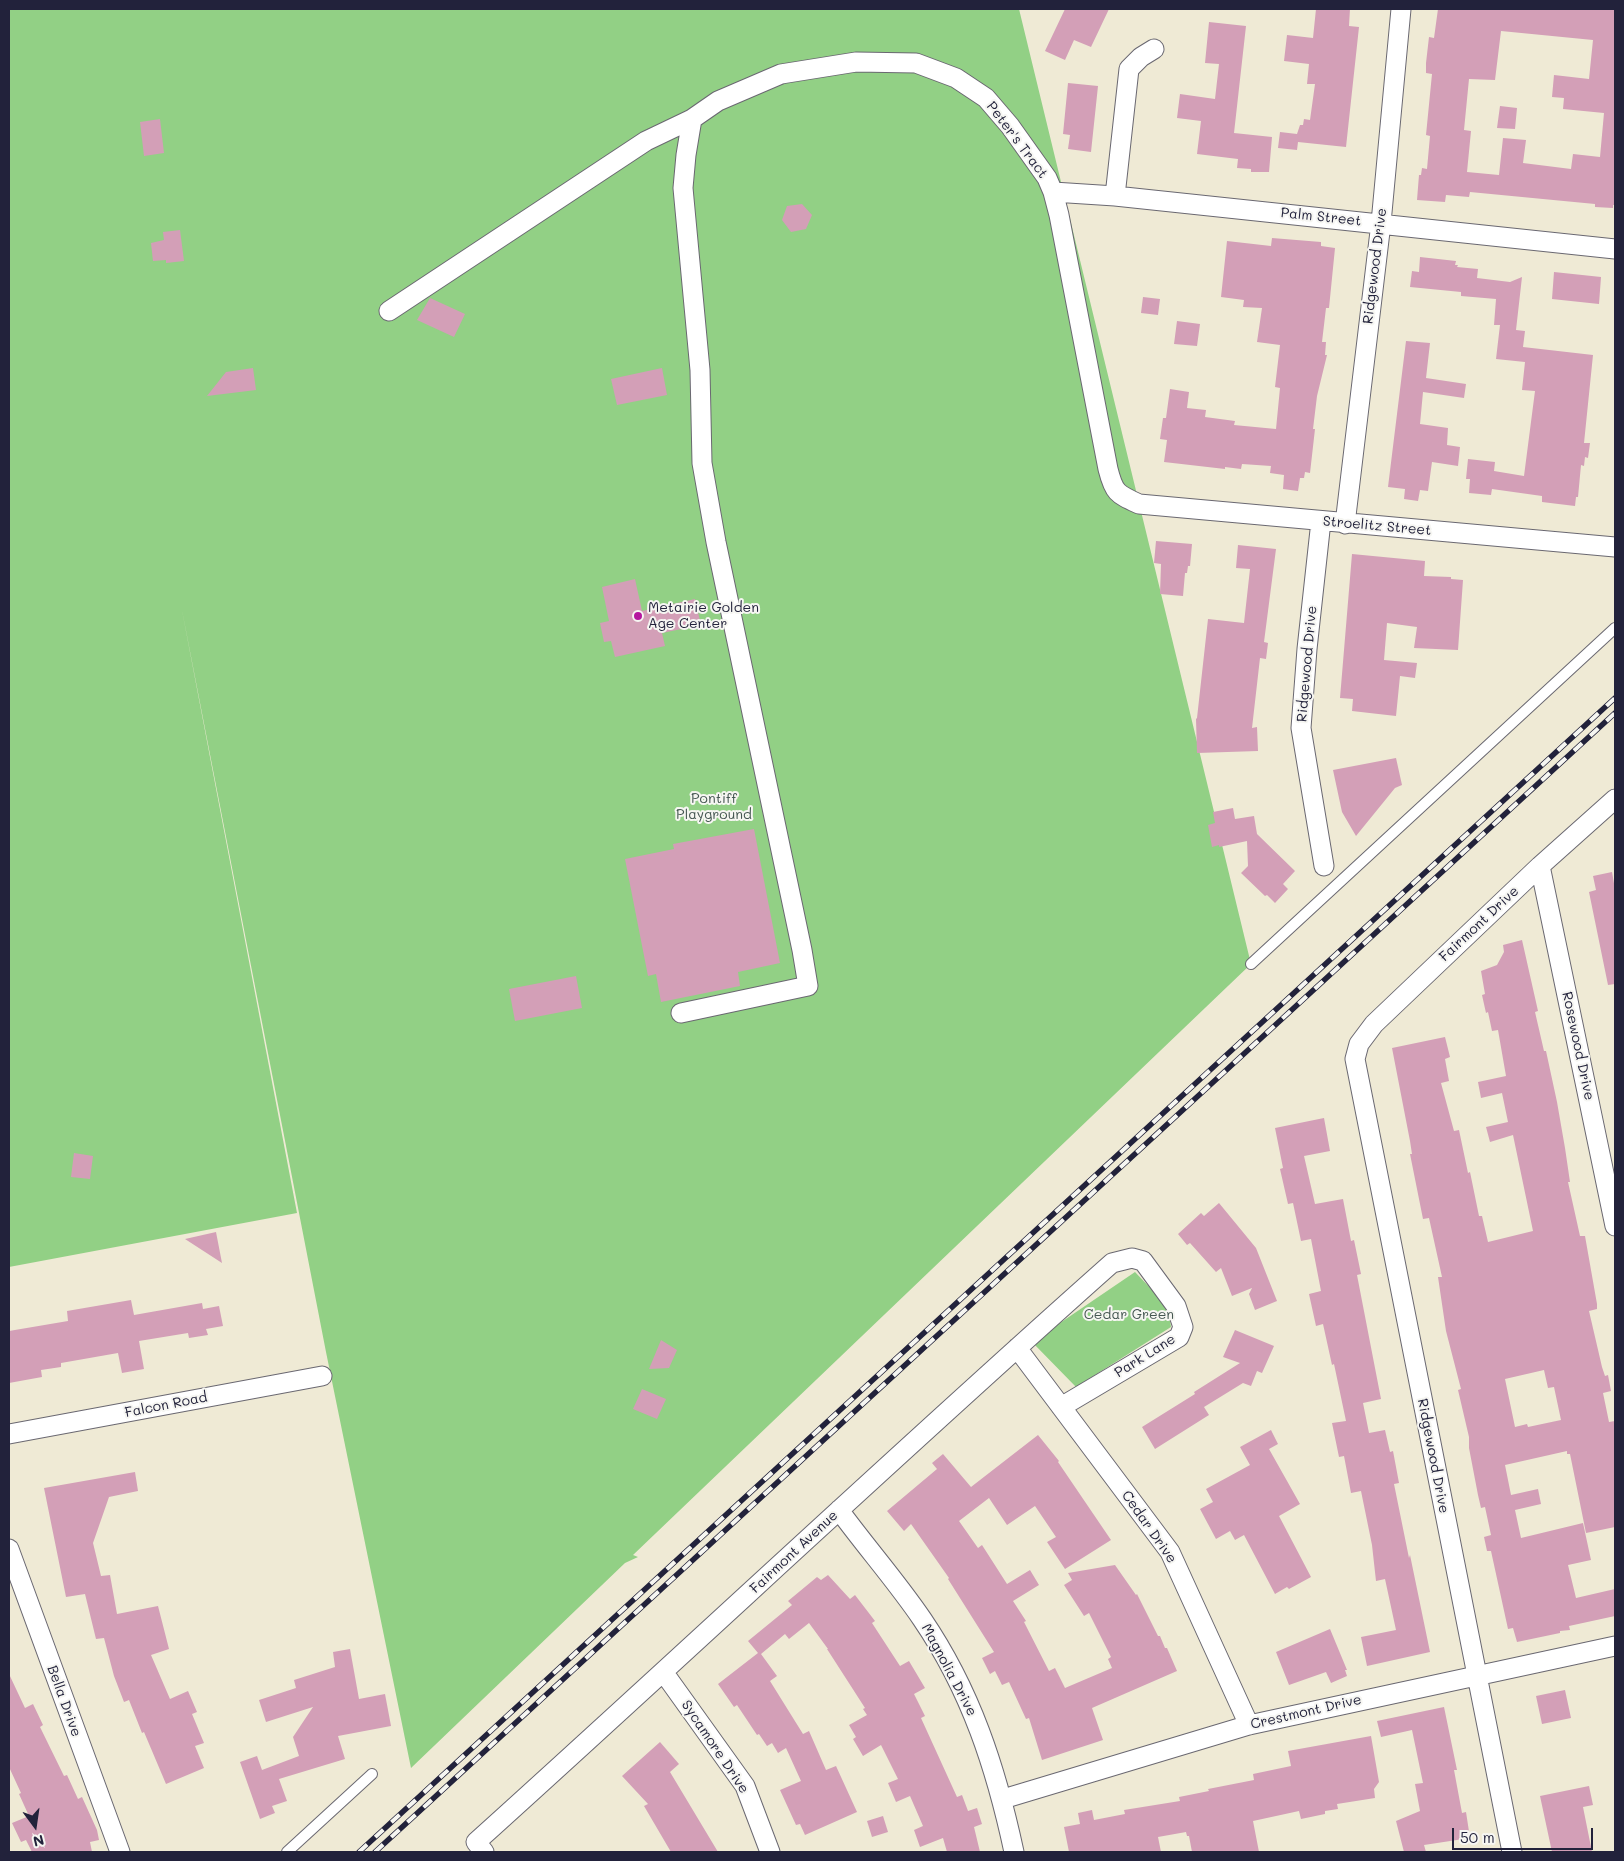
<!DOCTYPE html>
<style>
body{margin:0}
#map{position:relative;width:1624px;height:1861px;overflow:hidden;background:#efead5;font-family:Mali,sans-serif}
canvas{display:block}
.frame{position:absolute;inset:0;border:10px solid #22223b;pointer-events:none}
.north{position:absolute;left:10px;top:1801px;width:50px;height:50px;-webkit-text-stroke:4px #f6f6f2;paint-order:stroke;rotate:166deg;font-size:14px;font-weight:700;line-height:20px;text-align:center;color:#22223b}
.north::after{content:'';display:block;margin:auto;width:18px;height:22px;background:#22223b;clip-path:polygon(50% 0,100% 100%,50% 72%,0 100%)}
.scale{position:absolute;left:1452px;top:1828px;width:141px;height:22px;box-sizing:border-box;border:2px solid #22223b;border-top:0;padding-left:6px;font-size:15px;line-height:18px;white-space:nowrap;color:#22223b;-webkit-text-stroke:4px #f6f6f2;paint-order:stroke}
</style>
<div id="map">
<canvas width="1624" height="1861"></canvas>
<div class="frame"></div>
<div class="north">N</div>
<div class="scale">50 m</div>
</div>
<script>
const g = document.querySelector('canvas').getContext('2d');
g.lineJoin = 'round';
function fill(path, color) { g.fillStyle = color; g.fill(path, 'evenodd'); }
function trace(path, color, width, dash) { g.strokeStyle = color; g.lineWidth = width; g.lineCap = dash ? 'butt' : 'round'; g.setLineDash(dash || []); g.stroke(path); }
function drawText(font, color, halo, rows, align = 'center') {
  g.font = font + ' Mali,sans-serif'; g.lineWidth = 4; g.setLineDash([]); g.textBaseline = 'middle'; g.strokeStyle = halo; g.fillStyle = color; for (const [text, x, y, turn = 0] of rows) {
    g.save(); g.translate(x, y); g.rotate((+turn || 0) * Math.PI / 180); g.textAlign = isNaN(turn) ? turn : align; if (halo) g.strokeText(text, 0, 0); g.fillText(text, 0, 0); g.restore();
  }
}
const green = new Path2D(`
 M 9,9 L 1019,9 L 1251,964 L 633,1555 L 638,1557 L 625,1563 L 411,1768 L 326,1352 L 181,605 L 297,1213 L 9,1267 Z
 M 1135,1272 L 1158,1296 L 1169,1312 L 1171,1327 L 1076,1387 L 1032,1342 Z`);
const building = new Path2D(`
 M 1065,9 L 1109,9 L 1091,47 L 1074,40 L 1065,60 L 1045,51 Z
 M 1316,9 L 1350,9 L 1349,26 L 1359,27 L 1346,147 L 1298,142 L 1297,150 L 1278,148 L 1280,132 L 1297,134 L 1300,125 L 1303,125 L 1304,119 L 1310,120 L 1315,84 L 1307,84 L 1309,64 L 1284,61 L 1287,35 L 1313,38 Z
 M 1438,9 L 1615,9 L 1615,205 L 1613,205 L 1613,208 L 1595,207 L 1595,204 L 1470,192 L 1469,197 L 1446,195 L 1445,202 L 1417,200 L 1419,175 L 1421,175 L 1422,168 L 1427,169 L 1430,136 L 1426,135 L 1432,74 L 1426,73 L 1426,63 L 1429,37 L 1434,38 ZM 1501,31 L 1593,40 L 1589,79 L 1554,75 L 1552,97 L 1564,98 L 1563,109 L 1604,113 L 1600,157 L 1573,154 L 1571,169 L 1523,163 L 1526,140 L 1503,138 L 1499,175 L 1467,172 L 1471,131 L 1464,130 L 1469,79 L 1495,80 Z
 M 1209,22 L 1246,26 L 1234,133 L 1272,137 L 1269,172 L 1251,172 L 1251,169 L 1237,168 L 1238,159 L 1197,154 L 1201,121 L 1177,118 L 1180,94 L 1215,99 L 1219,64 L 1205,63 Z
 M 1068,83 L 1098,86 L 1091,152 L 1068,149 L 1070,135 L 1063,134 Z
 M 1500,106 L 1517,108 L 1515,129 L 1497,128 Z
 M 160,119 L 164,153 L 144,156 L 140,122 Z
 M 802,204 L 812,215 L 806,229 L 791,232 L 782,220 L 787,206 Z
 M 180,230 L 184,261 L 166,263 L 166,260 L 153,261 L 151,243 L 164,240 L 163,232 Z
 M 1272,238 L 1321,242 L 1321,246 L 1335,248 L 1329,308 L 1326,308 L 1322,342 L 1326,342 L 1325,355 L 1327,355 L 1317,396 L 1313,429 L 1315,429 L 1310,473 L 1305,472 L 1304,478 L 1300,478 L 1298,491 L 1283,489 L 1284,475 L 1270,473 L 1271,466 L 1242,464 L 1241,469 L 1225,467 L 1225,469 L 1164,462 L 1167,440 L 1160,439 L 1163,418 L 1166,418 L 1170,389 L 1189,392 L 1187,408 L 1206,410 L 1205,417 L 1235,421 L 1234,425 L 1276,429 L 1280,388 L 1275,387 L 1280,345 L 1257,342 L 1262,308 L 1243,307 L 1244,300 L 1221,297 L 1227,241 L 1271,246 Z
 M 1420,257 L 1456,261 L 1455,265 L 1458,265 L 1457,267 L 1478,269 L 1477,278 L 1510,282 L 1522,277 L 1516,330 L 1525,331 L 1523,347 L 1593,355 L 1584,443 L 1590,443 L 1588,458 L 1585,457 L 1584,466 L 1581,465 L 1578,497 L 1576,497 L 1575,506 L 1542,502 L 1542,496 L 1492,489 L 1491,495 L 1469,493 L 1470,479 L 1466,479 L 1468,459 L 1495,462 L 1494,471 L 1524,476 L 1535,391 L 1522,390 L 1525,362 L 1496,359 L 1500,325 L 1494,325 L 1496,299 L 1461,296 L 1461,292 L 1410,287 L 1412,271 L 1419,272 Z
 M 1554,272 L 1601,277 L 1599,304 L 1552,299 Z
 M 1143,297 L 1160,299 L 1158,315 L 1141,313 Z
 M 430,298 L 465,314 L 454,337 L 417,320 Z
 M 1177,321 L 1200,324 L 1197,346 L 1174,344 Z
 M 1406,341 L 1430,343 L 1426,378 L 1466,384 L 1464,398 L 1423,392 L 1420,424 L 1448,428 L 1447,445 L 1460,447 L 1458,466 L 1432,462 L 1428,491 L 1420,490 L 1418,501 L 1404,499 L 1405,489 L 1388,487 Z
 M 253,368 L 256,390 L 207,396 L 226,372 Z
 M 662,368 L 667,395 L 617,405 L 611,379 Z
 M 1156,541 L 1192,544 L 1190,566 L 1188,566 L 1187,573 L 1185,573 L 1183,596 L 1160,594 L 1161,564 L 1154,563 Z
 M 1238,545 L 1276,549 L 1264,642 L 1268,643 L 1266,659 L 1260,658 L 1252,728 L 1257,727 L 1258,751 L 1197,753 L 1196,719 L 1197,718 L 1208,619 L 1244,623 L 1250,569 L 1236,568 Z
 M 1352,554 L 1425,561 L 1424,576 L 1451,577 L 1451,579 L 1463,580 L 1458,650 L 1414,648 L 1417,627 L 1387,623 L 1384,660 L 1417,663 L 1415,678 L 1400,676 L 1396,716 L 1352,711 L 1353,699 L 1340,698 Z
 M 635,579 L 642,611 L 695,599 L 701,625 L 662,633 L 665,646 L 615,657 L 611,641 L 604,642 L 600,623 L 609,621 L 602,587 Z
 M 1396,758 L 1402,785 L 1395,788 L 1356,836 L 1342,812 L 1333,770 Z
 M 1233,808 L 1235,819 L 1254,816 L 1257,834 L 1295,871 L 1283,884 L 1288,889 L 1275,903 L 1267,895 L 1265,896 L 1241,873 L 1248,866 L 1247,841 L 1219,847 L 1219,845 L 1212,847 L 1208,825 L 1215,823 L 1213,812 Z
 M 754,829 L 780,963 L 738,972 L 740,986 L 661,1002 L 656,974 L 648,976 L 625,859 L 674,849 L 673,844 Z
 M 1612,872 L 1615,889 L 1615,984 L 1608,985 L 1589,892 L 1596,890 L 1593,876 Z
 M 1522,940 L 1538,1011 L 1535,1012 L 1544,1051 L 1546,1051 L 1557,1102 L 1565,1148 L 1570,1182 L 1568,1182 L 1580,1236 L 1585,1236 L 1597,1304 L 1597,1309 L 1589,1311 L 1602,1367 L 1605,1376 L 1608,1375 L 1611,1391 L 1603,1393 L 1609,1422 L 1615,1421 L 1615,1527 L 1586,1533 L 1570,1454 L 1567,1454 L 1567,1451 L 1505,1465 L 1511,1495 L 1538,1489 L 1541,1504 L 1515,1510 L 1521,1538 L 1583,1523 L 1591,1560 L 1568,1565 L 1576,1598 L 1615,1589 L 1615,1616 L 1569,1626 L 1570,1630 L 1560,1631 L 1560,1633 L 1517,1642 L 1513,1628 L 1508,1629 L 1491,1551 L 1487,1551 L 1484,1537 L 1491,1535 L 1485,1507 L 1481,1508 L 1478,1495 L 1469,1448 L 1469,1437 L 1458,1390 L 1461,1389 L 1446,1331 L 1438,1277 L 1442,1277 L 1429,1218 L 1423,1219 L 1410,1154 L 1412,1154 L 1410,1141 L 1392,1048 L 1445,1037 L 1450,1057 L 1445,1059 L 1449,1081 L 1441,1083 L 1454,1131 L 1459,1130 L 1468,1173 L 1470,1172 L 1479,1216 L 1482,1216 L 1488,1242 L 1533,1231 L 1513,1135 L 1490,1142 L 1486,1127 L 1508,1122 L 1502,1093 L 1481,1098 L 1478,1082 L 1506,1076 L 1498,1030 L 1492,1031 L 1488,1012 L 1486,1013 L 1482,995 L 1485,994 L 1481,971 L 1497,965 L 1504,952 L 1503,945 ZM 1544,1370 L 1548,1388 L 1554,1387 L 1561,1420 L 1528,1427 L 1527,1424 L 1515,1427 L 1505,1379 Z
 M 576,976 L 582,1008 L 515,1021 L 509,989 Z
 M 1324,1118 L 1330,1151 L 1304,1156 L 1315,1204 L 1343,1199 L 1351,1241 L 1354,1240 L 1361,1274 L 1357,1275 L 1381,1399 L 1363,1403 L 1369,1433 L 1385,1430 L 1390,1452 L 1393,1451 L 1399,1483 L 1394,1484 L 1409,1558 L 1410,1555 L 1430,1652 L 1367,1666 L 1361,1637 L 1396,1630 L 1385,1579 L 1376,1581 L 1372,1545 L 1361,1491 L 1351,1493 L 1344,1456 L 1339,1457 L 1332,1423 L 1346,1421 L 1334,1364 L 1332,1365 L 1323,1324 L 1316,1326 L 1309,1294 L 1321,1291 L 1311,1239 L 1301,1241 L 1293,1203 L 1288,1204 L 1280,1169 L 1283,1168 L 1275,1128 Z
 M 74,1153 L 93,1156 L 90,1179 L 71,1177 Z
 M 1219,1203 L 1256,1248 L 1277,1301 L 1255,1310 L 1249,1294 L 1252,1288 L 1232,1296 L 1221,1268 L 1216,1272 L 1190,1243 L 1187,1245 L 1178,1234 L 1201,1213 L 1204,1216 Z
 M 216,1232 L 222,1263 L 185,1239 Z
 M 131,1300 L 134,1315 L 202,1303 L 203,1309 L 219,1306 L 223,1326 L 206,1329 L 208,1335 L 189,1338 L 188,1333 L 139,1341 L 144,1369 L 122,1373 L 118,1353 L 61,1363 L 61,1367 L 41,1370 L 42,1377 L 9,1383 L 9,1331 L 68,1321 L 67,1311 Z
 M 1235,1330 L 1274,1346 L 1262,1373 L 1257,1371 L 1251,1386 L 1243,1383 L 1204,1407 L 1209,1415 L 1155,1449 L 1142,1427 L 1195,1394 L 1194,1392 L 1240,1363 L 1223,1357 Z
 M 661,1340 L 677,1350 L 669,1368 L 649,1369 Z
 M 642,1389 L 666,1399 L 657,1419 L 633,1409 Z
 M 1271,1430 L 1278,1444 L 1269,1449 L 1300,1504 L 1279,1516 L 1311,1577 L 1289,1589 L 1287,1587 L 1275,1594 L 1244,1535 L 1235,1540 L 1230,1531 L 1216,1539 L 1200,1509 L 1213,1502 L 1206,1489 L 1250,1465 L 1240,1447 Z
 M 1038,1435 L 1059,1461 L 1058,1462 L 1111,1540 L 1065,1569 L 1047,1542 L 1056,1537 L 1035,1506 L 1007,1525 L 989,1498 L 959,1521 L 978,1548 L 982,1545 L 1007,1584 L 1030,1570 L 1039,1585 L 1013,1601 L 1026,1621 L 1024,1622 L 1049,1671 L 1055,1668 L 1065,1688 L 1112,1668 L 1108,1659 L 1111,1657 L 1089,1613 L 1084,1616 L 1064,1585 L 1072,1580 L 1068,1573 L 1115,1565 L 1136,1595 L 1137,1594 L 1158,1636 L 1160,1636 L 1165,1648 L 1167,1648 L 1177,1671 L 1092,1708 L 1103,1740 L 1042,1760 L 1029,1718 L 1026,1719 L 1009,1682 L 1002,1685 L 995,1671 L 990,1674 L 982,1658 L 994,1652 L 948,1579 L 949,1578 L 911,1524 L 904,1531 L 887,1511 L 937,1469 L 932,1463 L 943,1454 L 971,1487 Z
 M 135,1472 L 138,1491 L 109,1497 L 93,1543 L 101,1576 L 110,1575 L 117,1614 L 158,1606 L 169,1649 L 151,1655 L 170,1699 L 188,1691 L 197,1712 L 192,1714 L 204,1743 L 195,1746 L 204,1768 L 166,1784 L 144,1732 L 142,1733 L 129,1700 L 124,1702 L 114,1676 L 104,1638 L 96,1639 L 85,1594 L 66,1597 L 44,1488 Z
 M 828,1575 L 850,1599 L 855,1595 L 875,1621 L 872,1623 L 900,1666 L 909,1661 L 925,1688 L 914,1694 L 925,1716 L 921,1718 L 957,1797 L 962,1795 L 968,1811 L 977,1808 L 982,1824 L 974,1827 L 980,1852 L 947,1852 L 943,1838 L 920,1847 L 914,1830 L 923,1826 L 910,1796 L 896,1802 L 888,1783 L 898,1779 L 881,1745 L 863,1756 L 853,1739 L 856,1737 L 849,1725 L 867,1715 L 863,1709 L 865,1708 L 827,1649 L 828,1649 L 809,1623 L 789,1639 L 785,1634 L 761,1654 L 777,1676 L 770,1681 L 803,1734 L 809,1731 L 826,1770 L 836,1766 L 857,1812 L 805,1835 L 800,1824 L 796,1825 L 780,1790 L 801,1781 L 786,1748 L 778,1753 L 772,1743 L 767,1746 L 759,1734 L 757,1735 L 737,1705 L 734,1707 L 718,1684 L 758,1653 L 748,1641 L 792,1605 L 788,1601 L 817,1577 L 821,1580 Z
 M 1330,1629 L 1347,1670 L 1345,1670 L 1347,1676 L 1331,1683 L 1326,1672 L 1289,1685 L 1276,1652 Z
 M 350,1649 L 359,1699 L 385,1694 L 391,1726 L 338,1736 L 345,1759 L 279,1779 L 287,1801 L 272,1806 L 275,1813 L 260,1819 L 240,1762 L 257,1756 L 262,1770 L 299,1756 L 293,1737 L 313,1707 L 266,1722 L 259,1700 L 296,1688 L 294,1680 L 335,1667 L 333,1652 Z
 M 9,1674 L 25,1708 L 33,1704 L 43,1725 L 40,1727 L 64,1776 L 67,1775 L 78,1799 L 82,1797 L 97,1830 L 99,1840 L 90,1842 L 92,1852 L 32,1852 L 26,1840 L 21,1842 L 12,1823 L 29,1816 L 19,1794 L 21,1793 L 9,1767 Z
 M 1565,1690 L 1571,1718 L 1542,1724 L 1536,1696 Z
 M 1444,1707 L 1457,1770 L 1454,1770 L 1462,1813 L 1466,1812 L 1470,1838 L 1424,1845 L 1426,1852 L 1404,1852 L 1396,1821 L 1420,1811 L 1415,1784 L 1423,1783 L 1412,1730 L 1381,1737 L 1377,1721 Z
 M 1371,1736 L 1379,1782 L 1374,1789 L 1375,1798 L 1337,1804 L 1338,1809 L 1325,1811 L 1325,1814 L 1301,1819 L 1299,1811 L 1253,1821 L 1259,1852 L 1192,1852 L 1189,1836 L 1187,1836 L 1186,1832 L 1158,1837 L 1161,1852 L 1069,1852 L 1064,1827 L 1080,1824 L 1078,1813 L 1092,1810 L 1094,1820 L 1125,1814 L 1124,1810 L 1180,1801 L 1179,1797 L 1209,1791 L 1208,1789 L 1254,1780 L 1253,1774 L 1291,1766 L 1288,1751 Z
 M 660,1742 L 679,1764 L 670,1772 L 718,1852 L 671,1852 L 644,1806 L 648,1804 L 622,1776 Z
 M 1589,1786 L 1593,1805 L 1583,1807 L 1592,1852 L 1552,1852 L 1540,1796 Z
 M 883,1816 L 888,1832 L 872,1837 L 867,1821 Z`);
const service = new Path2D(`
 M 1251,964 L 1615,628
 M 287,1852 L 372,1774`);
const minor = new Path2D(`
 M 1053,192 L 1115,196 L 1615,249
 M 1115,196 L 1129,69 L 1141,57 L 1154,49
 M 389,311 L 646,141 L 692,119 L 718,101 L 781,74 L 856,62 L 916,63 L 956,78 L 986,98 L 1010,126 L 1047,178 L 1053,192 L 1059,215 L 1108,469 C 1114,493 1117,494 1139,504 L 1615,547
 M 1321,521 L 1307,649 L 1301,728 L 1324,866
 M 1345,524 L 1381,223 L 1401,9
 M 1540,866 L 1615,1226
 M 681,1013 L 808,986 L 802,950 L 716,542 L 702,463 L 700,370 L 683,188 L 686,155 L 692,119
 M 1017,1348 L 1170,1552 L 1249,1725
 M 9,1434 L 322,1376
 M 839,1510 C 866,1547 897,1582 922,1619 C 971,1691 996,1768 1014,1852
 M 9,1549 L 120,1852
 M 664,1673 L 745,1786 L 770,1852
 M 1003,1799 L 1249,1725 L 1615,1646
 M 484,1852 L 476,1842 C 689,1650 898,1453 1112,1263 L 1132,1258 L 1143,1261 L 1176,1306 L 1183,1327 L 1179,1337 L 1061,1407
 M 1512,1852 L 1355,1059 L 1359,1044 L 1374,1024 L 1540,866 L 1615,799`);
const rail = new Path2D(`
 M 359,1852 L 1615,698
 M 375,1852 L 1615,713`);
const markers = [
 [638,616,5,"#b5179e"]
];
const streetNames = [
 ["Peter's Tract",1017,140,53],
 ["Palm Street",1321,217,6],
 ["Ridgewood Drive",1375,266,-83],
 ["Stroelitz Street",1377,526,5],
 ["Ridgewood Drive",1307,664,-85],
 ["Fairmont Drive",1479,924,-43],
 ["Rosewood Drive",1578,1046,78],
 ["Park Lane",1145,1356,-32],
 ["Falcon Road",166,1405,-11],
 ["Ridgewood Drive",1433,1456,79],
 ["Cedar Drive",1149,1527,55],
 ["Fairmont Avenue",794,1552,-43],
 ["Magnolia Drive",949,1670,62],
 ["Bella Drive",64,1701,70],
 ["Crestmont Drive",1306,1712,-13],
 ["Sycamore Drive",715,1747,56]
];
const poiNames = [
 ["Metairie Golden",648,608],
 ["Age Center",648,624]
];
const parkNames = [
 ["Pontiff",714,799],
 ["Playground",714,815],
 ["Cedar Green",1129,1315]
];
fill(green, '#92d085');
fill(building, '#d39fb7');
trace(service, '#6a6871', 12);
trace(minor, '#6a6871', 21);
trace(service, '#fff', 10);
trace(minor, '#fff', 19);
trace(rail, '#22223b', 5.5);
trace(rail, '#f6f6f2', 4, [11]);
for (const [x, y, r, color] of markers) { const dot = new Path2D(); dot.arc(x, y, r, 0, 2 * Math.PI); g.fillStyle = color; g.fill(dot); trace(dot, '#f6f6f2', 2); }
drawText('14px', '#22223b', '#f6f6f2', streetNames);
drawText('14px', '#22223b', '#f6f6f2', poiNames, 'left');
drawText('14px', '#445651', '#f6f6f2', parkNames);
</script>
